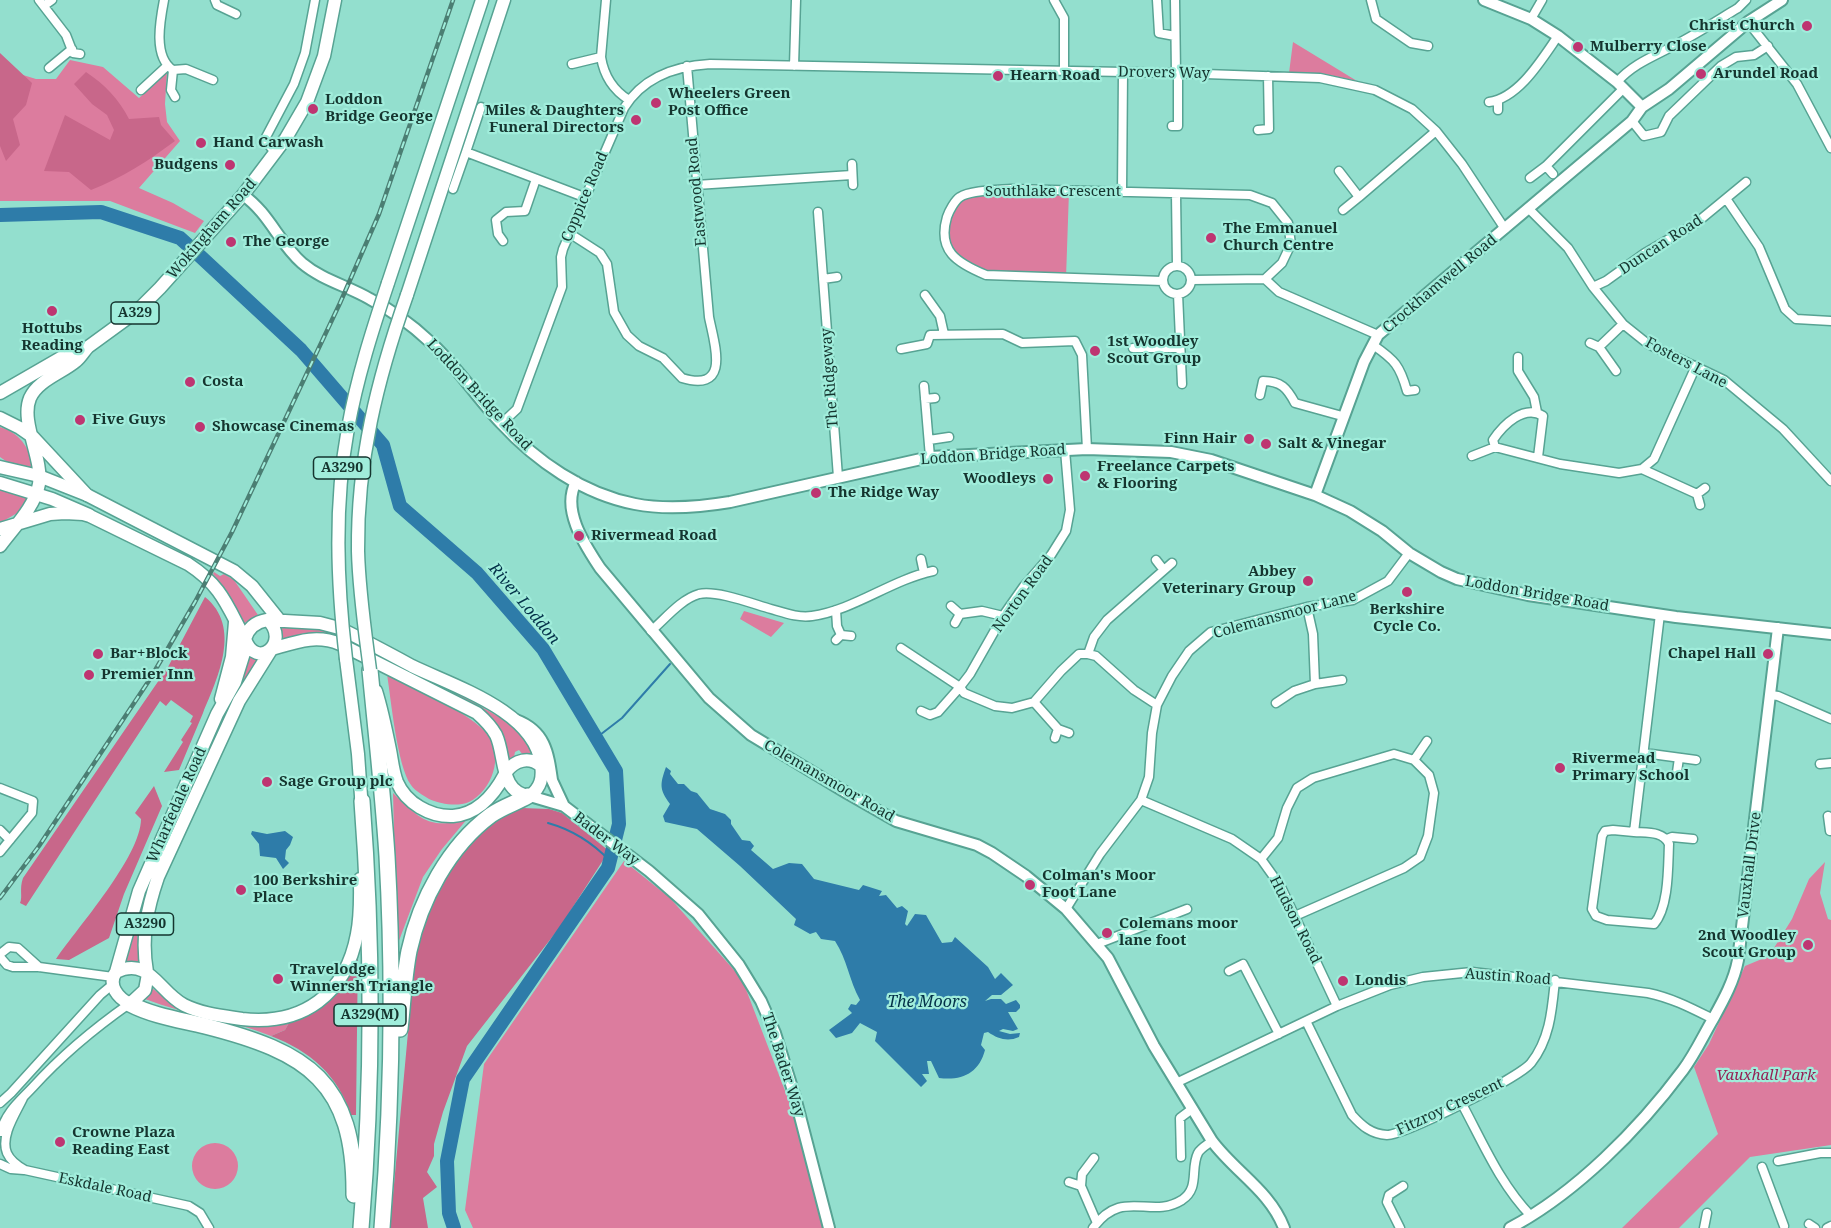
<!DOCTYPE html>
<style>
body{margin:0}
canvas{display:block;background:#93dfce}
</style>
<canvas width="1831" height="1228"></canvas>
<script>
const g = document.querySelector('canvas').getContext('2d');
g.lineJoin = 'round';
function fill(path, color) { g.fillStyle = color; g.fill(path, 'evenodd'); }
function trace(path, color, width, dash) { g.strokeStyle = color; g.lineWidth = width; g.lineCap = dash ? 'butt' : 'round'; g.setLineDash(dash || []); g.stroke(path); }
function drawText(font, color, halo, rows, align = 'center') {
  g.font = font + ' "Noto Serif",serif'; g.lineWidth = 4.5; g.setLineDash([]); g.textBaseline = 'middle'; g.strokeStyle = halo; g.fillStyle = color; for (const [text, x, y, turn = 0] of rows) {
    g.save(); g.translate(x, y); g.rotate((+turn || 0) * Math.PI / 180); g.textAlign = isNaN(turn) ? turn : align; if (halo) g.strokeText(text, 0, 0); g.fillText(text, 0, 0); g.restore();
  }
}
const green = new Path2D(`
 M 1293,42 L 1357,81 L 1320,73 L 1289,73 Z
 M 70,60 L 103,67 L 139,98 L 167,72 L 165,104 L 167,122 L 180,141 L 139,188 L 173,203 L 204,221 L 195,233 L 110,201 L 0,201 L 0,68 L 36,79 L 56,79 Z
 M 1069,191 L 1066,278 L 986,275 L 949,251 L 943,231 L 960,197 L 979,192 Z
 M 0,427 C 23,434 30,451 35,471 L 13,466 L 0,457 Z
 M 0,489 L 29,497 L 19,512 L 0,523 Z
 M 214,572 L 220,576 L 224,574 L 234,580 L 258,615 L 243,624 L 227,591 L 213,574 Z
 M 744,611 L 784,623 L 771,637 L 740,619 Z
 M 277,625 L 321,626 L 394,660 L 466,698 L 501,718 L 520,733 L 527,741 L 534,756 L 523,755 L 519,750 L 515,752 L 514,757 L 508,760 L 474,705 L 332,634 L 305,633 L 281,641 Z
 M 247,655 L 257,660 L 239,688 L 168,841 L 143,901 L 137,931 L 140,964 L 121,967 L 137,910 L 172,828 L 238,683 Z
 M 387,674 C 413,688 472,713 488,735 C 504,756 492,791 469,802 C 457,807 441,804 429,799 C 423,795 415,791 411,785 C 397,766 391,699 387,674 Z
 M 393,793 C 420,819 430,831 468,818 L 442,849 L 423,877 L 397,946 Z
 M 624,861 L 670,898 L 742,979 L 792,1109 L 824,1228 L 473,1228 L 465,1210 L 484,1064 Z
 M 1825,862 L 1820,893 L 1828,919 L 1831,920 L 1831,1145 L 1750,1157 L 1679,1228 L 1622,1228 L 1718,1134 L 1694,1067 L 1709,1044 L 1745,966 L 1769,956 L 1792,919 L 1809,879 Z
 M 152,988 L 171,1003 L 290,1021 L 285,1030 L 271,1036 C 230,1019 186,1015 145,999 Z
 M192 1166a23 23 0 1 1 46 0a23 23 0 1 1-46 0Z`);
const forest = new Path2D(`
 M 0,53 L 32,83 L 26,105 L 13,119 L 20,145 L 6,161 L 0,146 Z
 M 86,72 C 104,84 119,99 129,119 L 159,117 L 161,125 L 175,141 C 148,161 122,178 91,190 L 69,172 L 44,171 L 65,115 L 110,140 L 114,130 L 107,115 L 92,104 L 74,84 Z
 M 205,597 C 242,627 218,677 203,713 C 195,732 187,751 179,770 L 164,772 L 183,742 L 181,740 L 192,723 L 190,722 L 193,716 L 171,700 L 166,706 L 160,701 L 26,906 L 20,903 C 23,897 19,889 23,878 L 168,667 Z
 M 154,786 L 162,806 L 124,894 L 109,938 L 69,960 L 56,959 C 78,927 141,856 141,819 L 135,813 Z
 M 522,808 L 549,809 L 562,813 L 609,851 L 560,927 L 467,1046 L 443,1112 L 434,1144 L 434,1156 L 427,1172 L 437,1187 L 423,1198 L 428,1228 L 390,1228 L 414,967 L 421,929 L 435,890 L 476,833 L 512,810 Z
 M 358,947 L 356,1115 L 351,1115 C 338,1075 310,1051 271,1036 L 285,1030 L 290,1021 L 335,994 L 347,978 Z`);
const water = new Path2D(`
 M 666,767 L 671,771 L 670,774 L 678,784 L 684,784 L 691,791 L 697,793 L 710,809 L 725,814 L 731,820 L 731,824 L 742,840 L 750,841 L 754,846 L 751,850 L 773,869 L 789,863 L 802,864 L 814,879 L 859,890 L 863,885 L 882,891 L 879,896 L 886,895 L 897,908 L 902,906 L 908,911 L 905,924 L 907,926 L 915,914 L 926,915 L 942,943 L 952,942 L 955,937 L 988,967 L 995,979 L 1001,973 L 1013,985 L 1001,995 L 992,995 L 985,1001 L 991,999 L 1001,999 L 1006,1004 L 1016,1000 L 1020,1005 L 1020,1008 L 1016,1012 L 1008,1012 L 1018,1029 L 1013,1031 L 1003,1029 L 999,1031 L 1010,1034 L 1020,1033 L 1019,1037 C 1008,1042 998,1039 988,1032 L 984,1033 L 981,1045 L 985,1050 C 979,1073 962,1081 939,1078 L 931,1061 L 927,1061 L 929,1074 L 922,1074 L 927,1081 L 921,1087 L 875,1041 L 877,1032 L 860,1023 L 852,1033 L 836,1038 L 829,1030 L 852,1013 L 848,1009 L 851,1004 L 856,1005 L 860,1000 C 849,980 847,959 835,941 L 821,939 L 816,932 L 810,934 L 794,925 L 796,919 L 740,866 L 697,829 L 665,822 L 663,816 L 670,804 C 659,789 660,784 666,767 Z
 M 252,831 L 267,834 L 285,831 L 293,837 L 290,845 L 286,850 L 285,859 L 289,863 L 283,869 L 276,858 L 260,856 L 259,844 L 251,834 Z`);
const stream = new Path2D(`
 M 596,738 L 622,718 L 670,664
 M 548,823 C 573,830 592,842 610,861`);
const river = new Path2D(`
 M 0,215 L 101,212 L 180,238 L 201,257 L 301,350 L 383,445 L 400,506 L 477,573 L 543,649 L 616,771 L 619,824 L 608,868 L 463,1079 L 447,1161 L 449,1213 L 454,1228`);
const minor = new Path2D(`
 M 39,0 L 66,35 L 73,53 L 80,54
 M 164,0 C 160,21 153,57 173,70 L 171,90 L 175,97
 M 215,0 L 217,5 L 236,14
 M 606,0 L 601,57 C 604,76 613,90 629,100
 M 1054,0 L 1064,18 L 1064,71
 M 1157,0 L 1159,33 L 1175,36
 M 1175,0 L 1176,73
 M 1371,0 L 1376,19 L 1411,43 L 1428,46
 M 45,5 L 52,0
 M 1531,19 L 1542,0
 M 1748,22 L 1797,84 L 1831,148
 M 572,64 L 601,57
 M 794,66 L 796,0
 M 49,68 L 72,49
 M 173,70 L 186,69 L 213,80
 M 1617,82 C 1634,63 1655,56 1677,44 C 1698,33 1718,20 1738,8 L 1746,0
 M 141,90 L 167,66
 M 1489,102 C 1519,98 1542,59 1558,36
 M 1498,110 L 1498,101
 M 1632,121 L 1644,136 L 1661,132 L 1669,116 L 1721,66 L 1736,57 L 1754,55 L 1768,46
 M 1172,126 L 1178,126 L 1178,73
 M 1258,130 L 1269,129 L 1268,76
 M 466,152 L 481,107
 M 276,153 L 267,143 L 266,137 L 294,84 L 305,53 L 315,0
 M 852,164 L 853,185
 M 1546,166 L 1553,174
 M 1339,171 L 1359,197 L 1436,131
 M 1530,178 L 1546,166 L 1624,88
 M 696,185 L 852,175
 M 453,189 L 466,152 L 584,197
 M 1122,192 L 1123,72
 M 1176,194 L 1177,265
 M 1727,200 L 1759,247 L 1785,309 L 1796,319 L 1831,321
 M 1528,208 L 1568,248 L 1593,287 L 1623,324 L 1648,344 L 1724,380 L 1783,429 L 1831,481
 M 1343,210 L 1359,197
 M 818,212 L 838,477
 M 569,233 L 600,253 L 607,264 L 614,312 L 627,335 L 639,346 L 663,358 L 682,378 C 732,393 714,343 709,317 L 687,66
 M 503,241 L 498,234 L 496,220 L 506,212 L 525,211 L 536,179
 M1163 280a14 14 0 1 1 28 0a14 14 0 1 1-28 0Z
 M 823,279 L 837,277
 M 1192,280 L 1265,279 L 1279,292 L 1378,335
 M 1163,281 L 986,275 C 957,263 937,251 947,217 C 949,211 955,200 960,197 C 970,190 998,190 1011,189 L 1250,195 L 1272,203 L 1288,223 L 1291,244 L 1282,263 L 1265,279
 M 1593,287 L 1606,281 L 1645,253 L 1695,224 L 1746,182
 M 1178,294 L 1182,384
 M 925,295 L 940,316 L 944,334
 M 1590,343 L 1599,347
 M 1373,345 C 1395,360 1400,366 1407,391 L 1415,390
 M 1133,348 L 1180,348
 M 901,349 L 927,344 L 930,335 L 1003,334 L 1022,343 L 1075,341 L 1082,355 L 1087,449
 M 1518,357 L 1518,371 L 1534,397 L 1537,412
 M 1616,371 L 1599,347 L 1623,324
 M 924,386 L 930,457
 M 1260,395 L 1263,381 C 1281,381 1287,388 1295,403 L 1342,416
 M 925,399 L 935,398
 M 501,424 L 517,409 L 562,287 L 561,257 L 563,249 L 624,108 C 643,77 675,66 710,64 L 1176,73 L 1320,78 L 1375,90 L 1412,109 L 1436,131 L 1462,164 L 1505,229
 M 929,440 L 949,437
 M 1495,447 L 1493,440 C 1503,425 1524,404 1543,416 L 1538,457
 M 1065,450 L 1070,510 L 1066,531 L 1051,555 L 1024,586 L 1003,616 L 970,674 L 960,687 L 964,693 L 995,706 L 1012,708 L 1034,702 L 1061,671 L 1079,654 L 1088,654 L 1096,656 L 1134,690 L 1157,705
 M 1472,456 L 1495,447 L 1560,464 L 1619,473 L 1642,469 L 1654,459 L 1696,366
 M 1642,469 L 1697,494 L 1700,505
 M 1697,494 L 1705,488
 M 921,559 L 924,573
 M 1156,560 L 1163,569
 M 951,606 L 960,614 L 982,611 L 1003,616
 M 955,623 L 960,614
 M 651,631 C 665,619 681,599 699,594 C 717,590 753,604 771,609 C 785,613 798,618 812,616 C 854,610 891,580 933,571
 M 841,635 L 851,636
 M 836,640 L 841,635 L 837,626 L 836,610
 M 901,648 L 960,687 L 938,712 L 930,715 L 921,711
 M 1088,654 L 1094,637 L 1107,620 L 1172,563
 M 1315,684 L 1342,680
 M 1771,695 L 1778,696 L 1831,719
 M 1034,702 L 1058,729 L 1069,733
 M 1276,703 L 1294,691 L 1315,684 L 1313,634 L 1307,607
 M 1055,738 L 1058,729
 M 1644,753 L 1696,760
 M 1414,760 L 1427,741
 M 1820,764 L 1831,763
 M 1677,772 L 1679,758
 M 0,788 L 33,801 L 32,813 L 0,852
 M 1141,800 L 1232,839 L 1261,859 L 1281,887 L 1337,1006
 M 1828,816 L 1830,831
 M 0,830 L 10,840
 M 1634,832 L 1613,830 L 1605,831 L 1602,836 L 1592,909 L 1596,916 L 1607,920 L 1654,924 C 1669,907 1668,867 1669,844 C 1663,831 1647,833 1634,832 L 1660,614
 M 1667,839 L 1672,837 L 1693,839
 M 1261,859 L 1278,838 L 1287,808 L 1297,788 L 1313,778 L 1394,754 L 1414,760 L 1429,775 L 1434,793 L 1428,836 L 1420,857 L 1404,868 L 1295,916
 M 1066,909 L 1100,854 L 1141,800 L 1149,777 L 1152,733 L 1157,705 L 1172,676 L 1189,651 L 1211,632 L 1307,607 L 1353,600 L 1388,581 L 1409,553
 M 1097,944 L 1187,909
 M 0,954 L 9,947 L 18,948 L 39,967
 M 0,957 L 7,965 L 13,967 L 39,967 L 113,977
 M 1229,971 L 1243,964 L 1279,1034
 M 1306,1021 L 1352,1115 C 1362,1126 1371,1134 1387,1135 C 1404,1135 1519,1078 1531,1063 C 1550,1039 1552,1010 1555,980
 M 1176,1083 L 1337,1006 L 1390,985 L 1423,977 L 1472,972 L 1648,993 C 1672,998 1691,1008 1713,1019
 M 23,1098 C 16,1113 0,1136 7,1153 C 10,1160 18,1166 25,1170 L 189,1206 L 200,1213 L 209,1228
 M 0,1103 L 11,1093 L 100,995 L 112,985
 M 1462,1104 C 1483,1143 1500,1184 1531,1216
 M 0,1132 C 8,1110 18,1103 33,1087 C 63,1054 92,1030 129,1004
 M 1181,1157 L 1180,1118 L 1192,1109
 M 1778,1161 L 1820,1153 L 1831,1153
 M 0,1164 L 11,1169 L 24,1170
 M 1762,1167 L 1784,1226
 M 1069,1182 L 1081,1186 L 1097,1223
 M 1081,1186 L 1082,1174 L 1094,1158
 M 1809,1224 L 1815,1228
 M 1093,1228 C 1123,1187 1150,1220 1182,1200 C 1200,1188 1190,1169 1198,1153 C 1201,1148 1207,1145 1212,1141
 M 1400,1228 L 1387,1202 L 1389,1195 L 1403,1186
 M 1704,1228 L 1707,1213
 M 1827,1228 L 1831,1226`);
const tertiary = new Path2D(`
 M 1484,0 L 1531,19 L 1558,36 L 1617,82 L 1642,107
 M 243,195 C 269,213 279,243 302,263 C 322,280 348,286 370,299 C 391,310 412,325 429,341 C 457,366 476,397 501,423 C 536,461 583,494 635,504 C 666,510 700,507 730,502 L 930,457 L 1087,449 L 1171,452 L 1211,460 L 1315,495 L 1350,511 L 1382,531 L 1409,553 L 1441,572 L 1457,579 L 1528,595 L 1676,617 L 1831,634
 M 576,482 C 561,510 585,545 600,568 L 709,698 L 751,735 L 847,793 L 896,821 L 977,845 L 992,853 L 1026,876 L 1066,909 L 1108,958 L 1154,1046 L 1212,1141 C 1235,1172 1270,1191 1284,1228
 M 1315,495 L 1364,362 L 1378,335 L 1632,121 L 1642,107 L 1669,89 L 1748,22 L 1782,0
 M 516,720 C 545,731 548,752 552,780
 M 550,776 L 564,806
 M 530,796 L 564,806 L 649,871 L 698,914 L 739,965 L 761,1001 L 775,1033 L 795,1097 L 829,1228
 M 1510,1228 C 1576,1193 1639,1129 1683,1070 C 1695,1054 1703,1036 1713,1019 C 1724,999 1734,981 1738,960 L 1778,628`);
const secondary = new Path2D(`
 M 0,467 L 39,476 L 87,495
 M 0,483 L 52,499 L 89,515`);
const primary = new Path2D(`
 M 388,283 L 482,0
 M 407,295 L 504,0
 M 0,393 L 71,352 L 88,347 L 136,312 L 160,288 L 243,195 L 286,138 L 307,102 L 324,56 L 335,0
 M 0,418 L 20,428 L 33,437 L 87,495 L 234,571 L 252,586 L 280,621
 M 0,529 L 50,514 L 65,513 L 83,514 L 90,516 L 188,564 C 222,586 227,606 245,639
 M 0,546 C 13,528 35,507 39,484 C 43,458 20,422 30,398 C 38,380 62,373 76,361 C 81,357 84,351 88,347
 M 268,620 C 291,643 256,671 245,639 C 248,628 255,622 267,620 L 320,623 L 339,628 C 364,640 388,653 412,666 C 453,686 535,711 541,764 C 543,778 541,787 530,796 C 499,793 506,756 496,735 C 491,726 485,720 477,713 L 340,644 C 316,634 296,642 272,649
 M 346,659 L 358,754 L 362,810
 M 376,691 C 382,710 386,730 390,750 C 392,760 393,772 397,782 C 406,803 430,817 453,816 C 478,814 494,795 505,774
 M 221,699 L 232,657 L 235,622
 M 506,772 C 515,760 529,756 541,766
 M 116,972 C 149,956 159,992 184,1005 C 202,1014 223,1016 242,1019 C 303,1026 346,994 357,934 C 361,915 360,897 360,879
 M 147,972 C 141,938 147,909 158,877 L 239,701 L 271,650
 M 148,974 L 145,990 L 130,1004 C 118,998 107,985 116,972 L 139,891 L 217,714 L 235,682 L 244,653 L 245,642`);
const motorway = new Path2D(`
 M 370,670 C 376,732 383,794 387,856 C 394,980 392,1104 382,1228
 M 130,1004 C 153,1016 181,1020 205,1026 C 308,1052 355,1082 354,1195
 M 400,1029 C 403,1003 404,977 409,951 C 420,900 449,846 491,815 C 502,807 516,803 528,796
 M 361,1228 C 373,1086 373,944 362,801`);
const rail = new Path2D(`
 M 0,898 L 39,846 L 150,679 L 195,602 L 232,532 L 340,303 L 379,214 L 453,0`);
const primaryBridge = new Path2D(`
 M 346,659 C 337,582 334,505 348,428 C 357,378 372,331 388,283
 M 370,670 C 365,631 359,591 358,551 C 357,461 377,380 407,295`);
const markers = [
 [1807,26,6,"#be3571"],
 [1578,47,6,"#be3571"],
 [1701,74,6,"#be3571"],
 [998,76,6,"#be3571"],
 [656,103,6,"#be3571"],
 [313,109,6,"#be3571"],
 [636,120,6,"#be3571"],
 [201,143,6,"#be3571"],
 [230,165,6,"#be3571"],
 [1211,238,6,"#be3571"],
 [231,242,6,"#be3571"],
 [52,311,6,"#be3571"],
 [1095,351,6,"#be3571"],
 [190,382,6,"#be3571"],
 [80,420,6,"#be3571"],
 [200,427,6,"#be3571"],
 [1249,439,6,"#be3571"],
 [1266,444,6,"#be3571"],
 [1085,476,6,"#be3571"],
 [1048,479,6,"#be3571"],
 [816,493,6,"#be3571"],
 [579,536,6,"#be3571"],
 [1308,581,6,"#be3571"],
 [1407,592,6,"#be3571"],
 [98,654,6,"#be3571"],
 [1768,654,6,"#be3571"],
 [89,675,6,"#be3571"],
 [1560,768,6,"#be3571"],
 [267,782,6,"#be3571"],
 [1030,885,6,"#be3571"],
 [241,890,6,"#be3571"],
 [1107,933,6,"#be3571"],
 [1808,945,6,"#be3571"],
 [278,979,6,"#be3571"],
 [1343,981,6,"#be3571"],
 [60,1142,6,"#be3571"]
];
const shields = [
 [135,313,48],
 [342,468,57],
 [145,924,57],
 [370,1015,72]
];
const shieldNames = [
 ["A329",135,313],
 ["A3290",342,468],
 ["A3290",145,924],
 ["A329(M)",370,1015]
];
const poiNames = [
 ["Christ Church",1795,26,"right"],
 ["Mulberry Close",1590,47],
 ["Arundel Road",1713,74],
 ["Hearn Road",1010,76],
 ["Wheelers Green",668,94],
 ["Post Office",668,111],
 ["Loddon",325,100],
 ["Bridge George",325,117],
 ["Miles & Daughters",624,111,"right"],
 ["Funeral Directors",624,128,"right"],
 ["Hand Carwash",213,143],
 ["Budgens",218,165,"right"],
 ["The Emmanuel",1223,229],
 ["Church Centre",1223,246],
 ["The George",243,242],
 ["Hottubs",52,329,"center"],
 ["Reading",52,346,"center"],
 ["1st Woodley",1107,342],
 ["Scout Group",1107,359],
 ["Costa",202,382],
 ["Five Guys",92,420],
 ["Showcase Cinemas",212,427],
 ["Finn Hair",1237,439,"right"],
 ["Salt & Vinegar",1278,444],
 ["Freelance Carpets",1097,467],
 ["& Flooring",1097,484],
 ["Woodleys",1036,479,"right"],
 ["The Ridge Way",828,493],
 ["Rivermead Road",591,536],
 ["Abbey",1296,572,"right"],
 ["Veterinary Group",1296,589,"right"],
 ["Berkshire",1407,610,"center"],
 ["Cycle Co.",1407,627,"center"],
 ["Bar+Block",110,654],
 ["Chapel Hall",1756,654,"right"],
 ["Premier Inn",101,675],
 ["Rivermead",1572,759],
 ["Primary School",1572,776],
 ["Sage Group plc",279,782],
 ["Colman's Moor",1042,876],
 ["Foot Lane",1042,893],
 ["100 Berkshire",253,881],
 ["Place",253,898],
 ["Colemans moor",1119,924],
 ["lane foot",1119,941],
 ["2nd Woodley",1796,936,"right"],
 ["Scout Group",1796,953,"right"],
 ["Travelodge",290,970],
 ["Winnersh Triangle",290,987],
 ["Londis",1355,981],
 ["Crowne Plaza",72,1133],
 ["Reading East",72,1150]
];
const streetNames = [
 ["Drovers Way",1164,73,1],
 ["Eastwood Road",697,192,-95],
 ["Southlake Crescent",1053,192],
 ["Coppice Road",585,197,-67],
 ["Wokingham Road",212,229,-49],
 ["Duncan Road",1661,245,-33],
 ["Crockhamwell Road",1440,284,-40],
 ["Fosters Lane",1686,363,28],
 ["The Ridgeway",830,378,-94],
 ["Loddon Bridge Road",479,395,47],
 ["Loddon Bridge Road",993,455,-4],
 ["Norton Road",1023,594,-54],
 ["Loddon Bridge Road",1537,594,10],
 ["Colemansmoor Lane",1285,615,-15],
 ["Colemansmoor Road",829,781,30],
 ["Wharfedale Road",177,805,-66],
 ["Bader Way",606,839,37],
 ["Vauxhall Drive",1750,865,-83],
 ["Hudson Road",1295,920,63],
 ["Austin Road",1508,977,4],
 ["The Bader Way",783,1065,72],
 ["Fitzroy Crescent",1450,1107,-25],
 ["Eskdale Road",105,1188,12]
];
const parkNames = [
 ["Vauxhall Park",1766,1076]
];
const waterNames = [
 ["River Loddon",524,604,50],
 ["The Moors",927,1002]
];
fill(green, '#dc7c9e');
fill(forest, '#c8678a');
fill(water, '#2e7ca9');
trace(stream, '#2e7ca9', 2);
trace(river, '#2e7ca9', 14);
trace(minor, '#57a393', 11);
trace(tertiary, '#57a393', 14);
trace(secondary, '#57a393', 15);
trace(primary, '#57a393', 15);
trace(motorway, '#57a393', 18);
trace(minor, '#fff', 8);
trace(tertiary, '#fff', 10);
trace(secondary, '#fff', 12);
trace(primary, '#fff', 12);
trace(motorway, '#fff', 15);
trace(rail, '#4b7e73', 4.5);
trace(rail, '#a0eddb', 2, [7]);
trace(primaryBridge, '#57a393', 15, []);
trace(primaryBridge, '#fff', 12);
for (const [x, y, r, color] of markers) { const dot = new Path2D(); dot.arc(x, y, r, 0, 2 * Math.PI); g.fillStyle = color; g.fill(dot); trace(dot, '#a0eddb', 2); }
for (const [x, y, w] of shields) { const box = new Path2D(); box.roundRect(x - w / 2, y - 11, w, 22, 4.5); g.fillStyle = '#a0eddb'; g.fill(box); trace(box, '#15352f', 1.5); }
drawText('bold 14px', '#15352f', null, shieldNames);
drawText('bold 15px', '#15352f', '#a0eddb', poiNames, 'left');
drawText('15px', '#15352f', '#a0eddb', streetNames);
drawText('italic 15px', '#952055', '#a0eddb', parkNames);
drawText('italic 16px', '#033048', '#a0eddb', waterNames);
</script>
